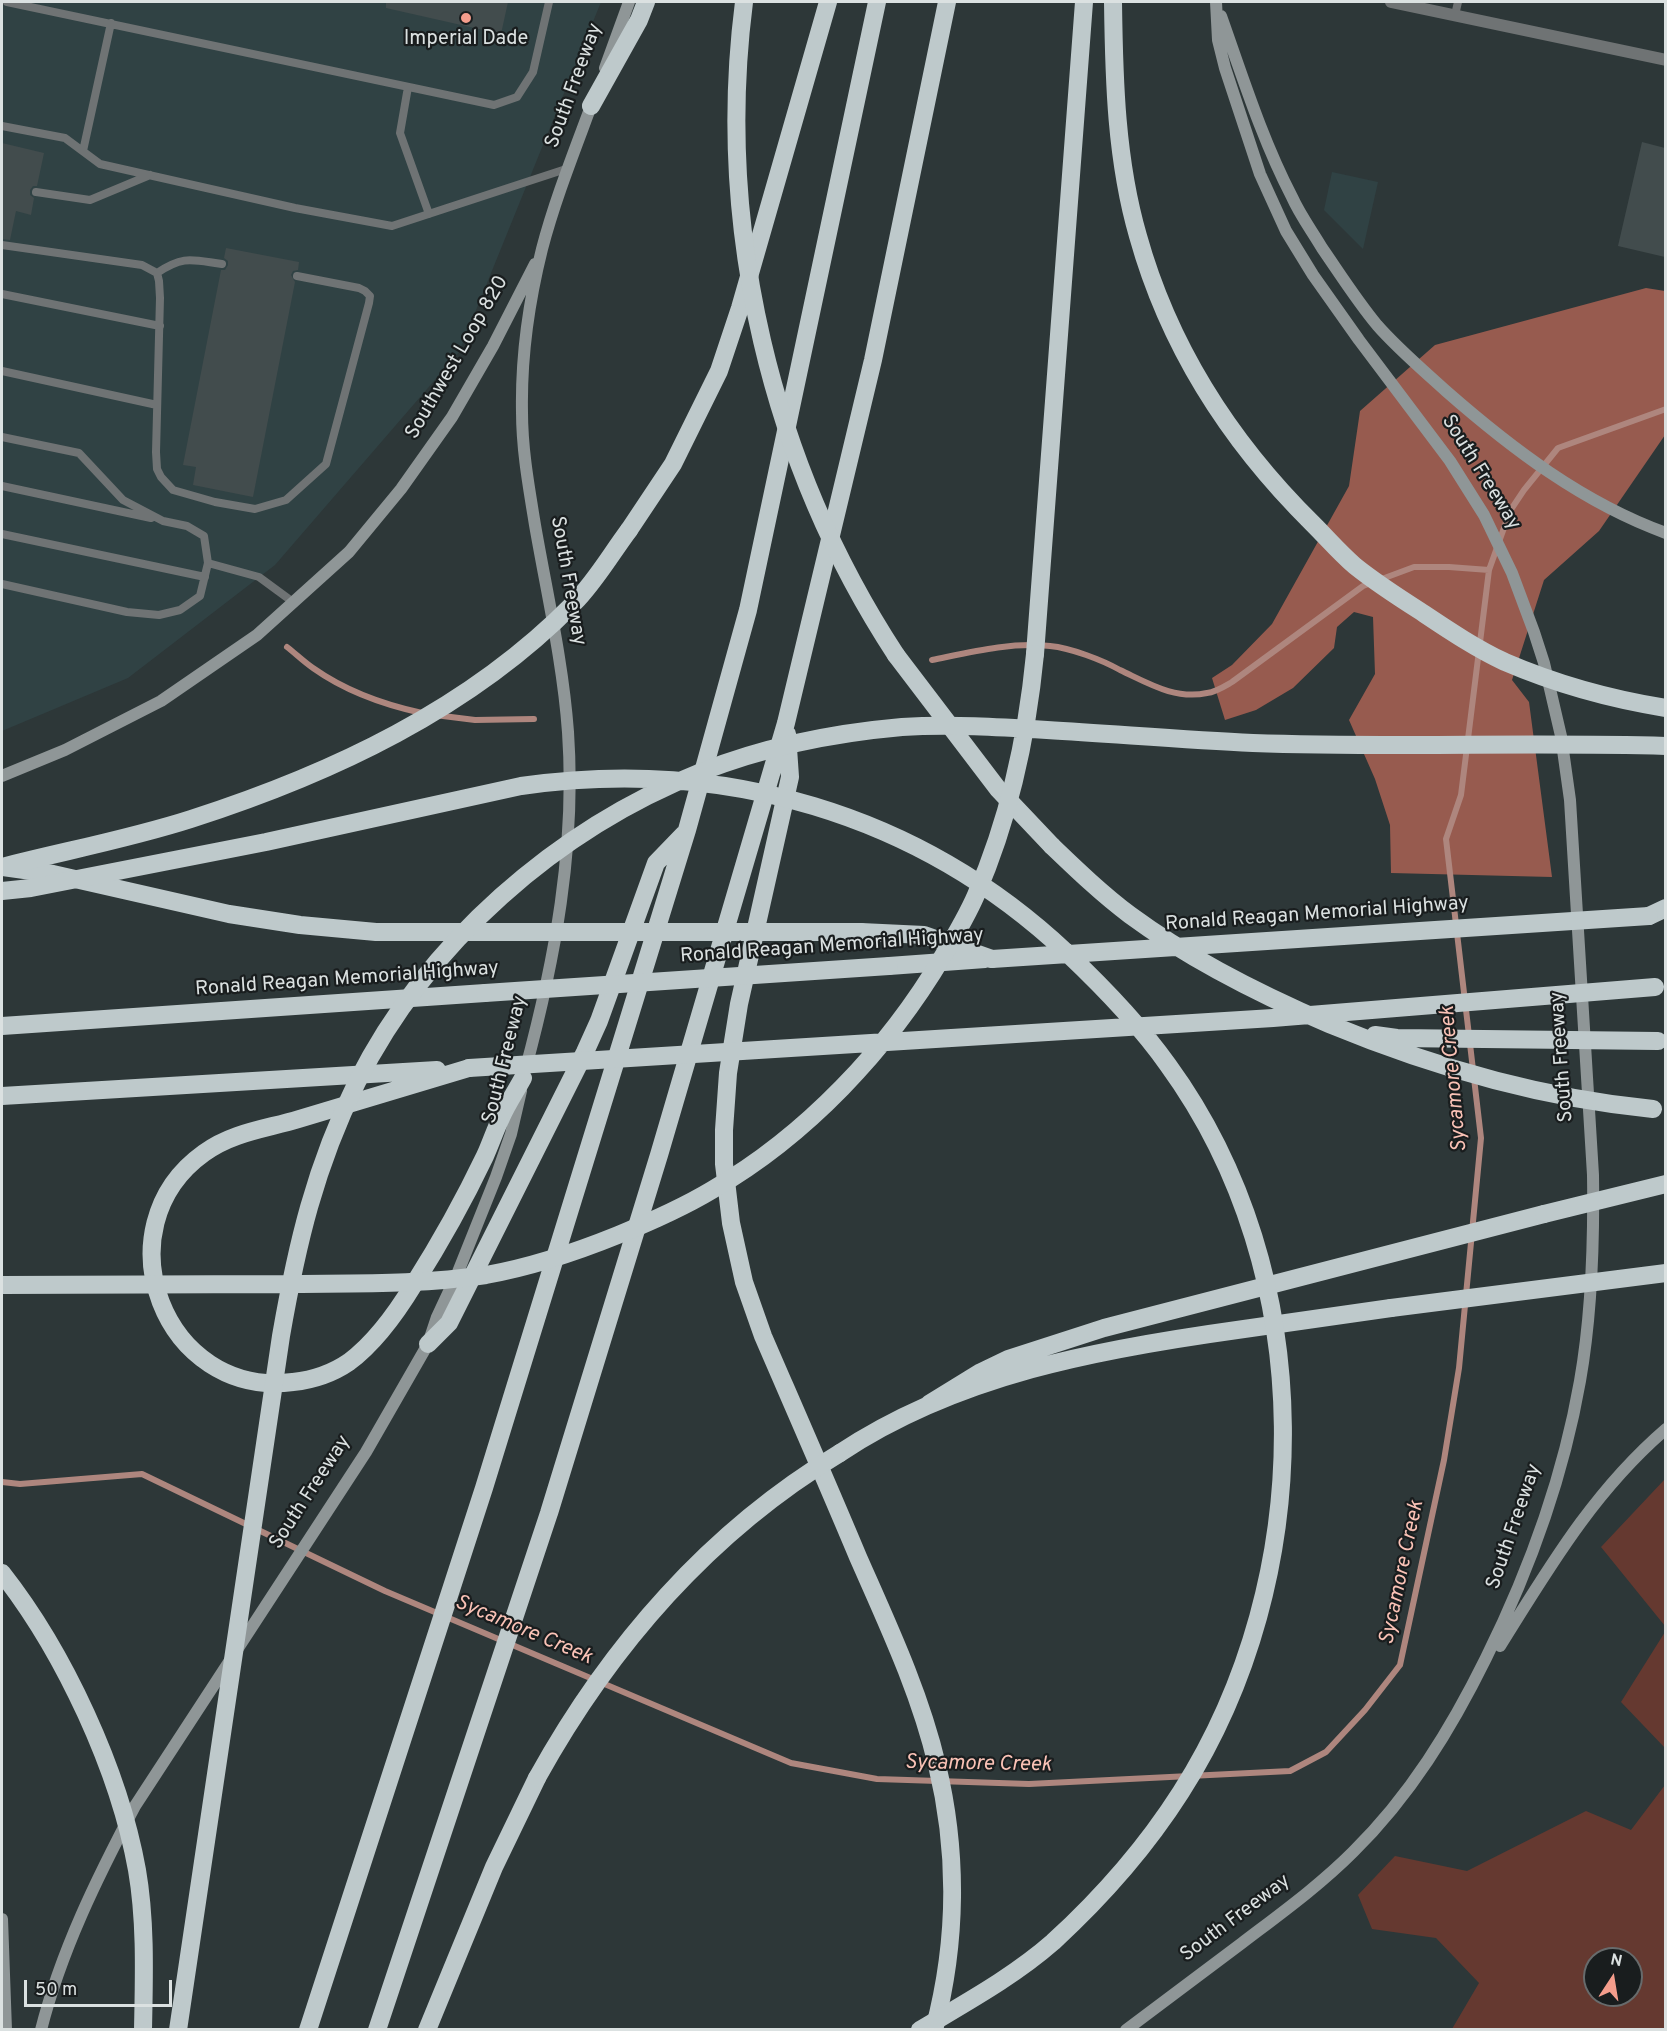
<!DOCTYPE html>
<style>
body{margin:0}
#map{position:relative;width:1667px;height:2031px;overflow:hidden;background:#2d3738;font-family:Overpass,sans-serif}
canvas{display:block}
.frame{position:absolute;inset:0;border:3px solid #dbe1e1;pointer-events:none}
.north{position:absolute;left:1583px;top:1947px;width:60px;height:60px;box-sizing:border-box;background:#191d1e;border:2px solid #676b6c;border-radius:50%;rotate:12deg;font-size:16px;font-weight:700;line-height:24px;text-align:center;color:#dbe1e1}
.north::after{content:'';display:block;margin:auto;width:21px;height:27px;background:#f49d8c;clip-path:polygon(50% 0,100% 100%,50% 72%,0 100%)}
.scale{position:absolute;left:24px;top:1980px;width:148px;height:27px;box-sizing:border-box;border:3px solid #dbe1e1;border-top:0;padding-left:8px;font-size:18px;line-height:21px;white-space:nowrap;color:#dbe1e1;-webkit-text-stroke:4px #191d1e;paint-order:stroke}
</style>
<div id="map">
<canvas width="1667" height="2031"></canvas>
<div class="frame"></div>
<div class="north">N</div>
<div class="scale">50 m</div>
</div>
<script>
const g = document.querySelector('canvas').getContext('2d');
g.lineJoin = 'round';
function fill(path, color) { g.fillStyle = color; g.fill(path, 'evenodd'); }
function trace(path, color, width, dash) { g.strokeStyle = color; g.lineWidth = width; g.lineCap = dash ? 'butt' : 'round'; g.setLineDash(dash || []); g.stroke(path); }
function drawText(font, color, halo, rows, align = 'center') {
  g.font = font + ' Overpass,sans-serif'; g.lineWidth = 4.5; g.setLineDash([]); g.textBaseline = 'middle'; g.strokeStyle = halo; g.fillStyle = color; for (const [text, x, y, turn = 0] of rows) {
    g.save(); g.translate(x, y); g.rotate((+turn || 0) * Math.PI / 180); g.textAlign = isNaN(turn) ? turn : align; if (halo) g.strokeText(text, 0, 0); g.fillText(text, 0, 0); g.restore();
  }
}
const built = new Path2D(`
 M 2,2 L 601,2 L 459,352 L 275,565 L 128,678 L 2,731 Z
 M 1332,172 L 1378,182 L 1363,249 L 1324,210 Z`);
const green = new Path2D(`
 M 1665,1479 L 1665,1626 L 1601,1547 Z
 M 1665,1632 L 1665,1748 L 1621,1702 Z
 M 1665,1785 L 1665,2029 L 1452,2029 L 1479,1983 L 1436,1938 L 1372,1929 L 1358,1895 L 1395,1856 L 1467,1871 L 1586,1811 L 1631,1830 ZM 1595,1959 L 1631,1959 L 1631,1995 L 1595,1995 Z`);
const forest = new Path2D(`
 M 1646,288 L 1665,291 L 1665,435 L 1599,531 L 1544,580 L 1512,680 L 1529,702 L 1552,877 L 1391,873 L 1390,825 L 1375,779 L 1349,720 L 1375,674 L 1373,617 L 1354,612 L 1337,627 L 1334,648 L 1293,688 L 1256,710 L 1225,720 L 1212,678 L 1232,665 L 1272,624 L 1349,486 L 1360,411 L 1435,345 Z`);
const stream = new Path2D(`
 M 287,647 C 296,654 304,662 313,668 C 344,690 385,705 422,713
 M 932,660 C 971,652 1010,642 1050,646 C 1071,648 1102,660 1120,670 C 1148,683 1175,700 1207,693 C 1216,692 1225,686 1232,682 L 1363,586 L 1414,567 L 1449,567 L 1489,570
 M 435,715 L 475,720 L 534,719
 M 2,1482 L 20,1484 L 142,1474 L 385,1591 L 791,1763 L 877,1779 L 1029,1784 L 1290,1771 L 1326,1752 L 1365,1710 L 1400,1665 L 1444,1460 L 1459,1368 L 1481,1138 L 1446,839 L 1461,795 L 1489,570 L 1510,511 L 1524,490 L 1558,448 L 1666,409`);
const building = new Path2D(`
 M 386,2 L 508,2 L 501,34 L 386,8 Z
 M 1642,142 L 1665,148 L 1665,257 L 1618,246 Z
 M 2,143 L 44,153 L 37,186 L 33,186 L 30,190 L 30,195 L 34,198 L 31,215 L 16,211 L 10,240 L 2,239 Z
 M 226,248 L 299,262 L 298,270 L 293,271 L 291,275 L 295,282 L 253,497 L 193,485 L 196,467 L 183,465 L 221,270 L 225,270 L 228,265 L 228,261 L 224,258 Z`);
const lane = new Path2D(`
 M 7,2 L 494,105 L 517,97 L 533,72 L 549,2
 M 1455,15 L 1458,2
 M 408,87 L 400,133 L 429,214
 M 2,126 L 65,138 L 100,164 L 295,208 L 392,226 L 569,168
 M 83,151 L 111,23
 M 36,192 L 90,200 L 150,175
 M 2,245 L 142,265 L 157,273 L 159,281 L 160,298 L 156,452 L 157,469 L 161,477 L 173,490 L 215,502 L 255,509 L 286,500 L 326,464 L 369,303 L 370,296 L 365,291 L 359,288 L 297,276
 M 157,273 C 184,255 192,260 222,264
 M 2,294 L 160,326
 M 2,371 L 157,405
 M 2,437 L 79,453 L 123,500 L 163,521 L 187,526 L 204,536 L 208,563 L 200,596 L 180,610 L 159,615 L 127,612 L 2,584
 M 2,486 L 151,518
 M 2,534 L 205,577
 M 208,563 L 259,577 L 293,602`);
const street = new Path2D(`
 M 1391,2 L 1666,60`);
const secondary = new Path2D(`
 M 1221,16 C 1243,78 1262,139 1292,197 C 1300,215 1312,231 1322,248 C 1340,274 1357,301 1377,325 C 1398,349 1423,370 1446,391 C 1511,448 1583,503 1666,533
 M 605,68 L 629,2
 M 2,776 L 65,750 L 161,701 L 257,635 L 349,552 L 401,489 L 452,417 L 493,346 L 535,264
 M 525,1071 C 555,960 576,847 568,732 C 563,663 547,594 535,525 C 529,488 522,450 522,412 C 521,359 529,301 542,249 C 555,199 576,147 594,98
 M 1500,1646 C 1550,1566 1594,1491 1666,1429
 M 2,1919 L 6,2030
 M 41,2030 C 61,1951 97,1878 135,1806 L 366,1452 L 428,1344 L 437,1317 L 458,1272 L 496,1177 L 511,1134 L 521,1091
 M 1126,2030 C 1165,2001 1203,1972 1242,1943 C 1280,1914 1319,1886 1353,1852 C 1410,1796 1451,1729 1486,1658 C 1530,1569 1563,1478 1580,1381 C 1592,1313 1594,1244 1593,1175 L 1570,800 L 1561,736 L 1544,663 L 1534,632 L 1512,573 L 1484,515 L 1450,461 L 1359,340 L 1313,275 L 1286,231 L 1260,174 L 1225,68 L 1218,40 L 1216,2`);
const highway = new Path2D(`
 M 591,106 L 639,20 L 646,2
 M 629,530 L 673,464 L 719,371 L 740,308 L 828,2
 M 1035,654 L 1084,2
 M 896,655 L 998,789 L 1052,846
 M 787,734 L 790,777 L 739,1004 L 728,1073 L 724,1130 L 724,1164 L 731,1223 L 744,1282 L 763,1336 C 795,1410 827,1483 858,1557 C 888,1625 920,1693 937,1765 C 958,1852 957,1943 934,2030
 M 3,867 L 53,874 L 229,914 L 300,925 L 376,932 L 499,932
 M 1649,916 L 1666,908
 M 861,932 L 924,935 L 992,959
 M 889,966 L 985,959
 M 2,1026 L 485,993
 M 469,1068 C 412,1085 355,1102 299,1119 C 266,1129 233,1132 204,1153 C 99,1228 164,1399 293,1382 C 312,1380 333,1373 349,1362 C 376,1342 397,1312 414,1284 C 440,1243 464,1200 485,1156 C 491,1143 495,1130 501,1118 C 507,1104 516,1091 523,1078
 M 2,1096 L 437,1070
 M 428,1344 L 449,1323 L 585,1052 L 599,1021 L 656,863 L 684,834
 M 929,1404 L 981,1372 L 1008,1359 L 1104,1328 L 1544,1214
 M 840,1453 C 957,1375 1100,1349 1237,1330 C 1288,1323 1339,1315 1391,1308
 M 308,2030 L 484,1488 L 687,830 L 748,610 L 877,2
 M 377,2030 L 549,1513 L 659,1155 L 786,723 L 873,360 L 947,2
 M 427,2030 L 494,1867 L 537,1778`);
const highwayBridge = new Path2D(`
 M 744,2 C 715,228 771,464 896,655
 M 1113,2 C 1114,80 1116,160 1138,236 C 1169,347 1232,444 1313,524 C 1327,538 1340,553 1355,566 C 1375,582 1398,597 1420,611 C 1447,629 1475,648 1505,662 C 1556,684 1610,699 1666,708
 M 1052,846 C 1077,870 1102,894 1130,915 C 1191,960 1259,994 1329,1024 C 1433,1067 1540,1098 1653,1109
 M 2,867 C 64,851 129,839 191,819 C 331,774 470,709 574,603 C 595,582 611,554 629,530
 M 2,891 L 31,888 L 266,842 L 521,786 C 723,757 918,813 1067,953 C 1104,988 1139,1024 1168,1065 C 1320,1274 1318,1577 1181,1792 C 1146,1847 1101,1898 1053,1942 C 1013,1977 965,2003 920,2030
 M 499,932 L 861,932
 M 992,959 L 1649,916
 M 485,993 L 889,966
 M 1375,1035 L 1397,1038 L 1658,1041
 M 469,1068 L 1273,1018 L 1655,987
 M 1544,1214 L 1666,1184
 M 2,1285 C 96,1285 191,1284 285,1284 C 352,1283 420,1285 486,1275 C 531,1267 576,1252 618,1235 C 650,1222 682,1208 712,1190 C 806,1136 888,1049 943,956 C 955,936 967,916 976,895 C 1009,819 1027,737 1035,654
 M 1391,1308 L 1666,1273
 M 2,1573 C 64,1652 119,1770 137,1870 C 146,1922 144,1977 143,2030
 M 537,1778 C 610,1646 710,1531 840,1453
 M 178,2030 L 281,1336 C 297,1244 315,1167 357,1082 C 427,943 557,829 701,772 C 764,747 834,733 902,727 C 950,724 999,727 1047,730 C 1116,734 1185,740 1253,743 C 1391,748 1528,742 1666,746`);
const markers = [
 [466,18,6,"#f49d8c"]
];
const poiNames = [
 ["Imperial Dade",466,40]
];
const streetNames = [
 ["South Freeway",575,86,-70],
 ["Southwest Loop 820",458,358,-60],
 ["South Freeway",1480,473,58],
 ["South Freeway",567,581,80],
 ["Ronald Reagan Memorial Highway",1317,915,-4],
 ["Ronald Reagan Memorial Highway",832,947,-4],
 ["Ronald Reagan Memorial Highway",347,980,-4],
 ["South Freeway",1563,1057,-94],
 ["South Freeway",506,1060,-76],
 ["South Freeway",311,1493,-57],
 ["South Freeway",1515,1527,-71],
 ["South Freeway",1236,1919,-37]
];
const waterNames = [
 ["Sycamore Creek",1455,1079,-95],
 ["Sycamore Creek",1403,1573,-78],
 ["Sycamore Creek",523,1631,23],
 ["Sycamore Creek",978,1765,1]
];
fill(built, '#304244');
fill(green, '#653930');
fill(forest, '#975b4f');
trace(stream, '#ae867e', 6);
fill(building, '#424c4d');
trace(lane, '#6f7374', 8);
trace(street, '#6f7374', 12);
trace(secondary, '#8f9697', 12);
trace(highway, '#bec9cb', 18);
trace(highwayBridge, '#bec9cb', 18);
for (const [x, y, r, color] of markers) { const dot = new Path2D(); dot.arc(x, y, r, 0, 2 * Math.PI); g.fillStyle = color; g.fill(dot); trace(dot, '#191d1e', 2); }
drawText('20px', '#dbe1e1', '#191d1e', poiNames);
drawText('20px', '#dbe1e1', '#191d1e', streetNames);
drawText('italic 21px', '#fac2b6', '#191d1e', waterNames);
</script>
